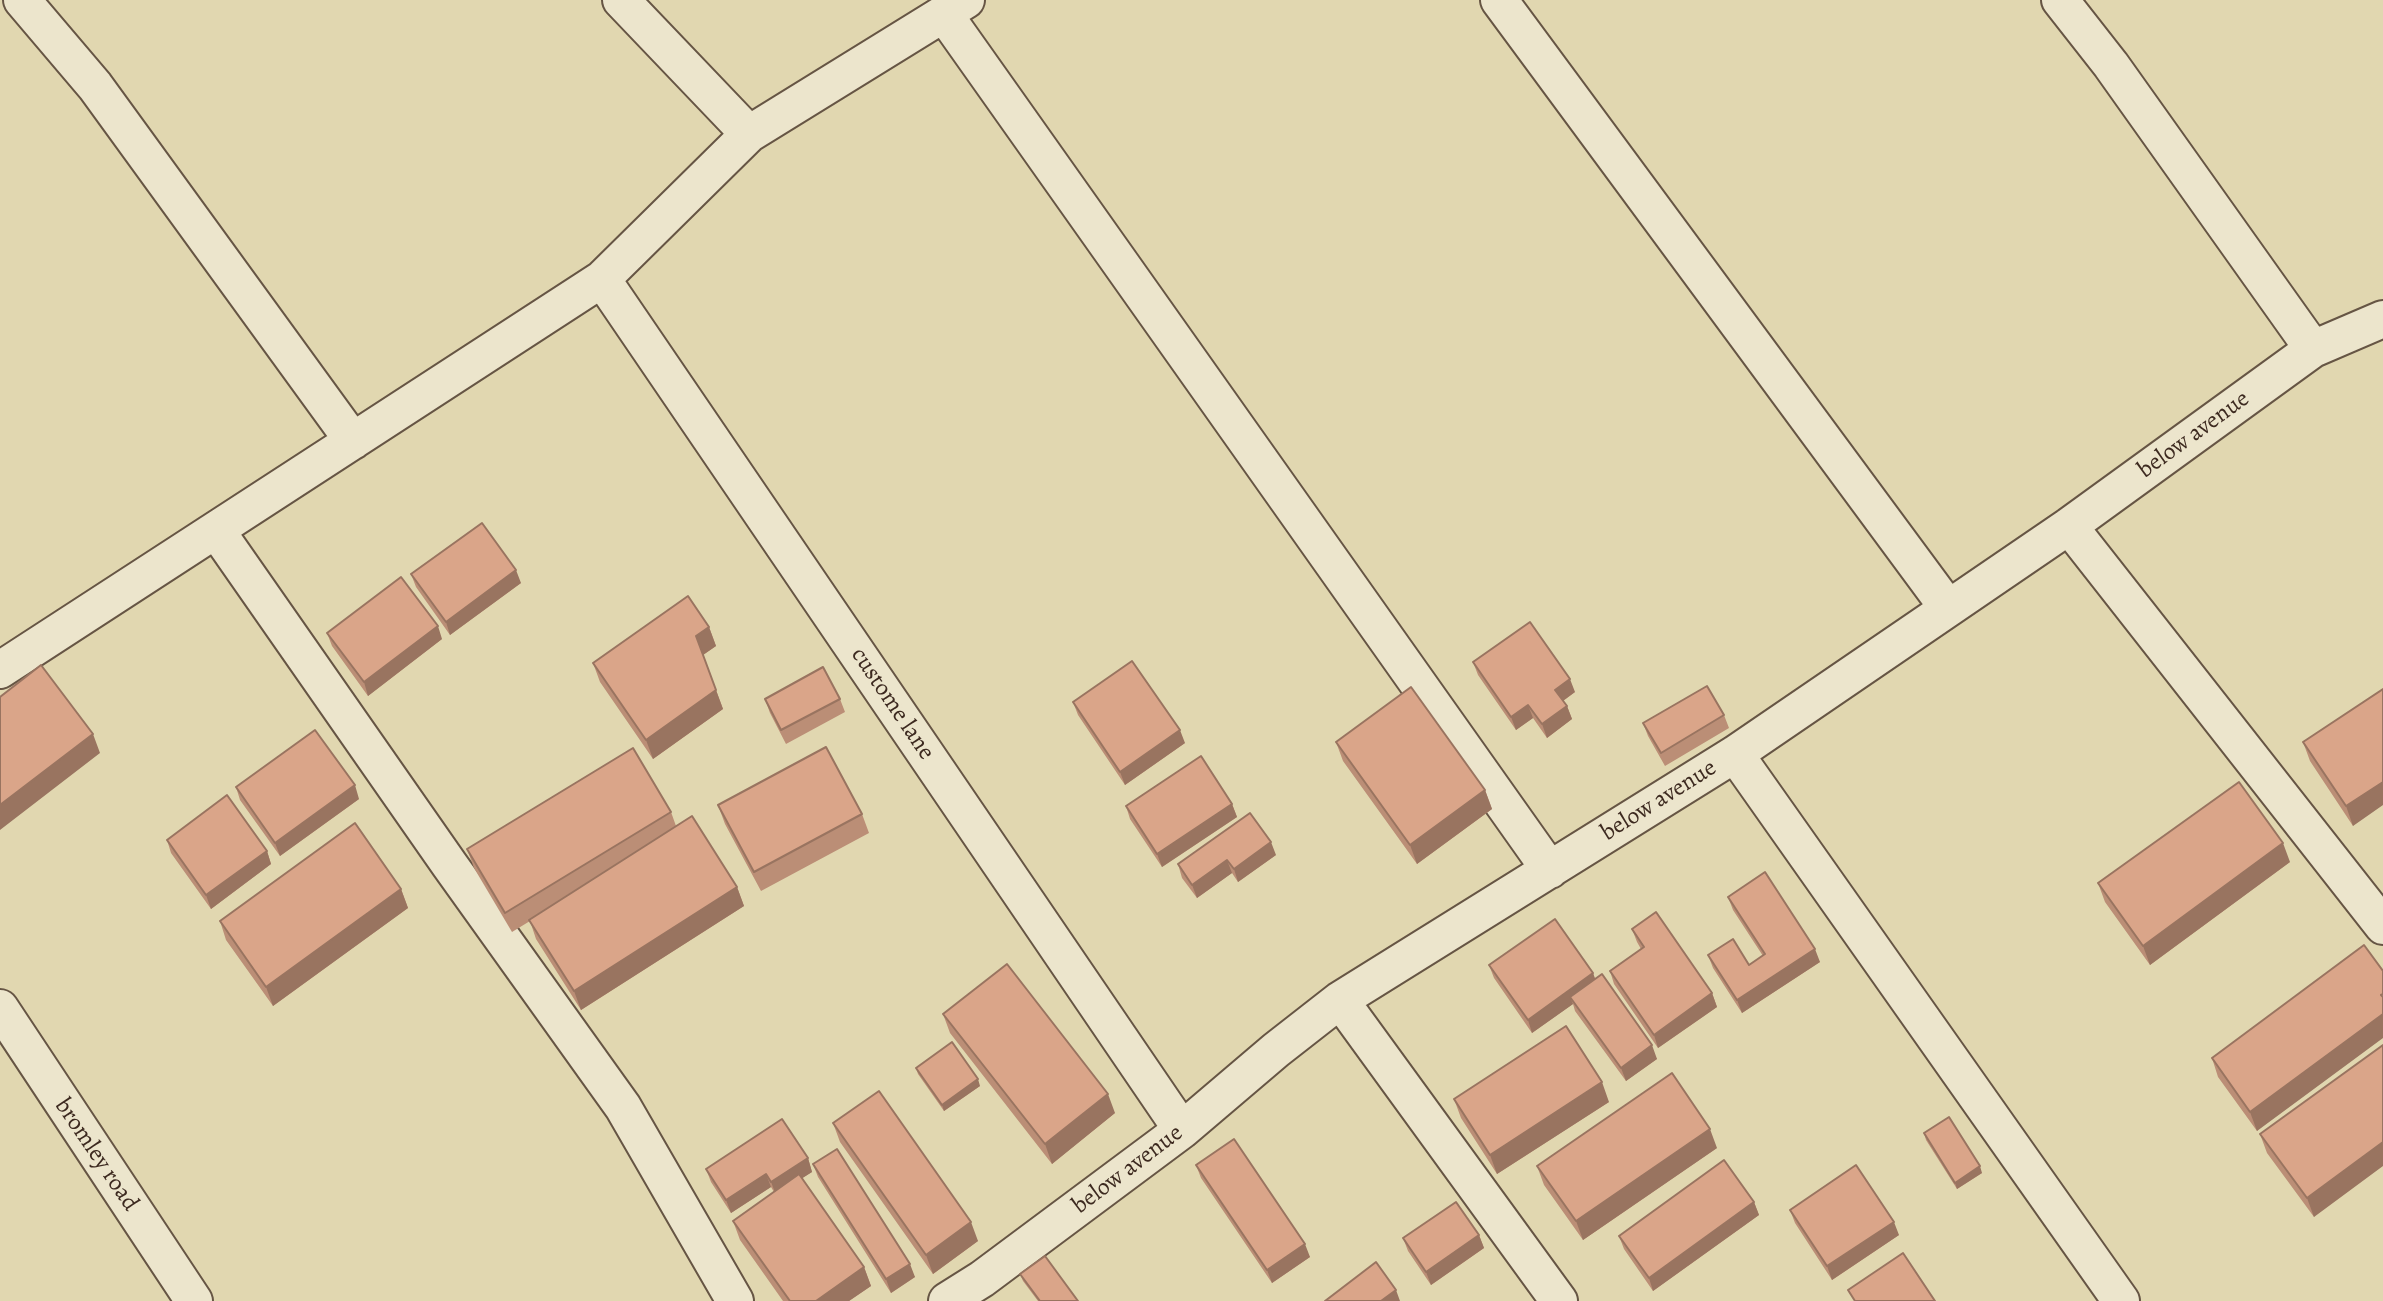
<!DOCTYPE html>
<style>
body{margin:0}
canvas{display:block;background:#e1d7b0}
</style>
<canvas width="2383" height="1301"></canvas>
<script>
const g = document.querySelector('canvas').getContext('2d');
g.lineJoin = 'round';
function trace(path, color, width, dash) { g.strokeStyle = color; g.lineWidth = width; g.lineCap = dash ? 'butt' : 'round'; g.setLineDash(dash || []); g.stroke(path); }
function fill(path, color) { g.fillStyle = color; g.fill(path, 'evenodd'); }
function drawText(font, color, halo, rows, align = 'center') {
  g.font = font + ' Alegreya,serif'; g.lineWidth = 6; g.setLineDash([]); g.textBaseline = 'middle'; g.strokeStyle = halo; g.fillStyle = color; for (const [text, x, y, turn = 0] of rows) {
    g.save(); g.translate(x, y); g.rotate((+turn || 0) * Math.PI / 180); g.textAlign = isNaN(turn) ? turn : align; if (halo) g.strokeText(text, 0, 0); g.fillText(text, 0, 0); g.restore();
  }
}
const street = new Path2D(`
 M 22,0 L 95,86 L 353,441
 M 621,0 L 749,134
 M 1499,0 L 1948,608
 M 2060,0 L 2111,65 L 2313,349
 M 944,14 L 1550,870
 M 602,279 L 1182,1130
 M 2069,526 L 2383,926
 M 216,530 L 449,864 L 623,1107 L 735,1301
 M 0,670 L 602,279 L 749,134 L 966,0
 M 1735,754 L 2121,1301
 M 1340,1000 L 1559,1301
 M 0,1008 L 194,1301
 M 947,1301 L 982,1279 L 1182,1130 L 1276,1050 L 1340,1000 L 1735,754 L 2069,526 L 2313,349 L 2383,319`);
const wall = new Path2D(`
 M 411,574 L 521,583 L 450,635 L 416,587 Z
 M 709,627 L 716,646 L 703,655 L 723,709 L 653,759 L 600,682 L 593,663 Z
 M 327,633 L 442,639 L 368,696 L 332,646 Z
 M 1473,662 L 1575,692 L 1563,701 L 1567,706 L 1572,719 L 1547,738 L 1533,718 L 1516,730 L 1478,675 Z
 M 2383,689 L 2353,826 L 2310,761 L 2303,742 Z
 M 765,699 L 840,699 L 845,712 L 786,744 L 770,713 Z
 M 1073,702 L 1185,743 L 1125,785 L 1078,715 Z
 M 1724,715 L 1729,728 L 1665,766 L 1648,736 L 1643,723 Z
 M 1336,742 L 1485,790 L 1492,809 L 1417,864 L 1343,761 Z
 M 236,787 L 359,799 L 280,856 L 240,800 Z
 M 1232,804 L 1237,817 L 1162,867 L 1130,819 L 1126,806 Z
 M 718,805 L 862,814 L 869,833 L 761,891 L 725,824 Z
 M 671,812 L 676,826 L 737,887 L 744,906 L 581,1010 L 536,939 L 530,921 L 512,932 L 474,868 L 467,849 Z
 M 167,840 L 267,851 L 271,864 L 211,909 L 171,853 Z
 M 1276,855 L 1238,882 L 1232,873 L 1197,898 L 1182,878 L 1178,864 Z
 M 2290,862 L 2150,965 L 2105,902 L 2098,883 Z
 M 401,889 L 408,908 L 273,1006 L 226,940 L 220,921 Z
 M 1728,897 L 1820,962 L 1742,1013 L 1713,968 L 1708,955 L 1749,965 L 1763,956 L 1733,910 Z
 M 1632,929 L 1712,993 L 1717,1007 L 1658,1048 L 1614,984 L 1610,971 L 1641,949 L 1637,942 Z
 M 1489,965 L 1593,973 L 1595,979 L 1657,1059 L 1626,1081 L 1575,1011 L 1573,1004 L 1532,1033 L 1494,978 Z
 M 2383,971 L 2257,1131 L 2218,1077 L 2212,1058 Z
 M 943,1014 L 1115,1113 L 1052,1164 L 950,1033 Z
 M 2383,1045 L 2314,1217 L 2267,1153 L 2260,1134 Z
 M 916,1068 L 980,1086 L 944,1111 L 918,1074 Z
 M 1454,1099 L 1609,1102 L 1497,1174 L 1461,1118 Z
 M 833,1123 L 978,1241 L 933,1274 L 840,1142 Z
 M 1924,1133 L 1982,1173 L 1957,1189 L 1926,1140 Z
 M 1717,1148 L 1583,1240 L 1544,1185 L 1537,1166 Z
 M 808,1158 L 812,1172 L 802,1178 L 864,1267 L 871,1286 L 849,1301 L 783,1301 L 740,1240 L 733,1221 L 774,1192 L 771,1187 L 731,1213 L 711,1182 L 706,1169 Z
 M 813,1164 L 915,1277 L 891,1293 L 818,1177 Z
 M 1196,1165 L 1310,1257 L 1272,1283 L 1201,1178 Z
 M 1754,1202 L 1759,1215 L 1653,1291 L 1624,1249 L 1619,1236 Z
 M 1790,1210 L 1899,1235 L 1832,1280 L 1795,1223 Z
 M 1479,1235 L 1484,1248 L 1431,1285 L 1408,1251 L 1403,1238 Z
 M 1020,1274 L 1078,1301 L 1038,1301 L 1023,1281 Z`);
const shadedWall = new Path2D(`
 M 516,570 L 521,583 L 450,635 L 446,622 Z
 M 438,626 L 442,639 L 368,696 L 364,682 Z
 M 709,627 L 716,646 L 703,655 L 696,636 Z
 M 1570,679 L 1575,692 L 1560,703 L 1555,690 Z
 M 716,690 L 723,709 L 653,759 L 646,740 Z
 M 1528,705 L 1533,718 L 1516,730 L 1511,717 Z
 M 1567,706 L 1572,719 L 1547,738 L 1542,724 Z
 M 1180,730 L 1185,743 L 1125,785 L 1120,772 Z
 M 93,734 L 100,753 L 0,830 L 0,805 Z
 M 2383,782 L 2383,805 L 2353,826 L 2346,806 Z
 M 355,785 L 359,799 L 280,856 L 275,843 Z
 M 1485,790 L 1492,809 L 1417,864 L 1410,845 Z
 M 1232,804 L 1237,817 L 1162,867 L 1157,854 Z
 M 1271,842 L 1276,855 L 1238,882 L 1234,869 Z
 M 2283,843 L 2290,862 L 2150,965 L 2143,946 Z
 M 267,851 L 271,864 L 211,909 L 206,895 Z
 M 1227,860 L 1232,873 L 1197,898 L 1192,885 Z
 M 737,887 L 744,906 L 581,1010 L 574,991 Z
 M 401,889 L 408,908 L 273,1006 L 266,987 Z
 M 1815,949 L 1820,962 L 1742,1013 L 1737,1000 Z
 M 1593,973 L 1598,987 L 1570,997 L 1573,1004 L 1532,1033 L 1528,1020 Z
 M 1712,993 L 1717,1007 L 1658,1048 L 1654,1035 Z
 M 2383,1014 L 2383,1038 L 2257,1131 L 2250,1112 Z
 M 1652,1045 L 1657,1059 L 1626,1081 L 1621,1068 Z
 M 978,1079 L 980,1086 L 944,1111 L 942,1105 Z
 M 1602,1082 L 1609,1102 L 1497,1174 L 1490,1155 Z
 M 1108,1094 L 1115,1113 L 1052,1164 L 1045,1144 Z
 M 1710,1129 L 1717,1148 L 1583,1240 L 1576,1221 Z
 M 2383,1142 L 2383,1166 L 2314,1217 L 2307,1198 Z
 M 808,1158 L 812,1172 L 776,1195 L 771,1182 Z
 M 1980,1166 L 1982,1173 L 1957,1189 L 1955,1183 Z
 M 766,1174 L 771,1187 L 731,1213 L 726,1200 Z
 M 1754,1202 L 1759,1215 L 1653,1291 L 1649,1278 Z
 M 971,1222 L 978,1241 L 933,1274 L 926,1255 Z
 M 1894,1222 L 1899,1235 L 1832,1280 L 1827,1266 Z
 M 1479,1235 L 1484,1248 L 1431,1285 L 1426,1272 Z
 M 1305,1244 L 1310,1257 L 1272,1283 L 1267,1270 Z
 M 910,1264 L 915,1277 L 891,1293 L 886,1279 Z
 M 864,1267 L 871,1286 L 849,1301 L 816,1301 Z
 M 1396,1290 L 1400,1301 L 1381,1301 Z`);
const building = new Path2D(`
 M 482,523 L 516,570 L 446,622 L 411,574 Z
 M 401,577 L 438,626 L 364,682 L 327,633 Z
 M 688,596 L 709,627 L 696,636 L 716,690 L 646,740 L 593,663 Z
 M 1530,622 L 1570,679 L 1555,690 L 1567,706 L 1542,724 L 1528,705 L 1511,717 L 1473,662 Z
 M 1132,661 L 1180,730 L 1120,772 L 1073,702 Z
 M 41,665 L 93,734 L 0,805 L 0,697 Z
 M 823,667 L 840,699 L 781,730 L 765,699 Z
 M 1707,686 L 1724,715 L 1661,753 L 1643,723 Z
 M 1411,687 L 1485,790 L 1410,845 L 1336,742 Z
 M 2383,689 L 2383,782 L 2346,806 L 2303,742 Z
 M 315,730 L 355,785 L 275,843 L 236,787 Z
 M 826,747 L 862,814 L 754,872 L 718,805 Z
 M 633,748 L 671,812 L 505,913 L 467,849 Z
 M 1201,756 L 1232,804 L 1157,854 L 1126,806 Z
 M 2239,782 L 2283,843 L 2143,946 L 2098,883 Z
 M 227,795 L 267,851 L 206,895 L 167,840 Z
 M 1250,813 L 1271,842 L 1234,869 L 1227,860 L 1192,885 L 1178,864 Z
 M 692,816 L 737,887 L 574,991 L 529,920 Z
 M 355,823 L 401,889 L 266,987 L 220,921 Z
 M 1765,872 L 1815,949 L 1737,1000 L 1708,955 L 1733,939 L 1749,965 L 1765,954 L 1728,897 Z
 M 1656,912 L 1712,993 L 1654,1035 L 1610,971 L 1644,947 L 1632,929 Z
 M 1555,919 L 1593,973 L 1528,1020 L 1489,965 Z
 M 2364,945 L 2383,971 L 2383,994 L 2381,995 L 2383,997 L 2383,1014 L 2250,1112 L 2212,1058 Z
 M 1007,964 L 1108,1094 L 1045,1144 L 943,1014 Z
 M 1602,974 L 1652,1045 L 1621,1068 L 1570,997 Z
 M 1566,1026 L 1602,1082 L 1490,1155 L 1454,1099 Z
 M 952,1042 L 978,1079 L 942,1105 L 916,1068 Z
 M 2383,1045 L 2383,1142 L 2307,1198 L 2260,1134 Z
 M 1672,1073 L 1710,1129 L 1576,1221 L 1537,1166 Z
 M 879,1091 L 971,1222 L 926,1255 L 833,1123 Z
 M 1949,1117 L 1980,1166 L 1955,1183 L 1924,1133 Z
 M 782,1119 L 808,1158 L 771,1182 L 766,1174 L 726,1200 L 706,1169 Z
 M 1234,1139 L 1305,1244 L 1267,1270 L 1196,1165 Z
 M 837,1149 L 910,1264 L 886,1279 L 813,1164 Z
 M 1724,1160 L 1754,1202 L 1649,1278 L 1619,1236 Z
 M 1856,1165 L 1894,1222 L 1827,1266 L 1790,1210 Z
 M 799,1174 L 864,1267 L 816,1301 L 790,1301 L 733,1221 Z
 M 1456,1202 L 1479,1235 L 1426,1272 L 1403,1238 Z
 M 1903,1253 L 1935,1301 L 1855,1301 L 1848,1290 Z
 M 1045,1256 L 1078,1301 L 1040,1301 L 1020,1274 Z
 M 1376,1262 L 1396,1290 L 1381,1301 L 1325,1301 Z`);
const streetNames = [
 ["below avenue",2194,435,-36],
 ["custome lane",892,704,56],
 ["below avenue",1659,801,-32],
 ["bromley road",96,1155,56],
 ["below avenue",1128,1170,-37]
];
trace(street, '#654', 40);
trace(street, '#ece5cc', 36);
fill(wall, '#bb8e76');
fill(shadedWall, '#997460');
fill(building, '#daa589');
trace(building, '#997460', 2);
drawText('24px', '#3d2a20', '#ece5cc', streetNames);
</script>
